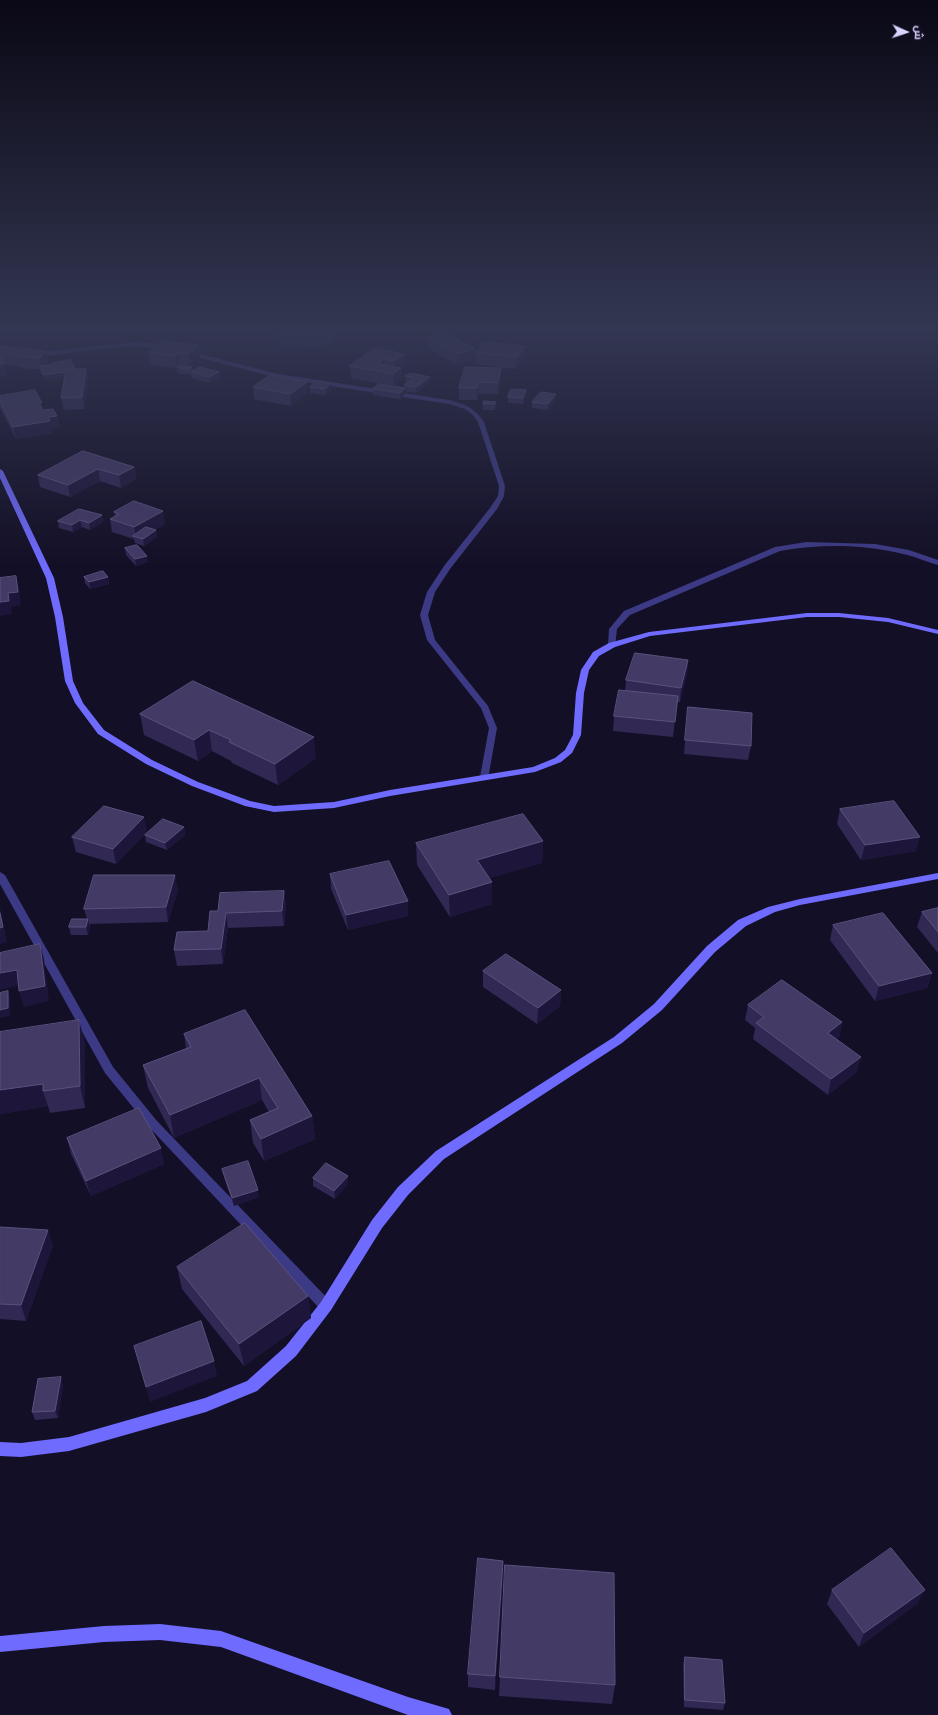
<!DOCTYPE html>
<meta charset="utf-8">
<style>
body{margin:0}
#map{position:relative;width:938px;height:1715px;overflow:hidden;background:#130f26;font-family:Raleway,Cairo,sans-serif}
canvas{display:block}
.north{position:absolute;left:886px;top:12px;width:40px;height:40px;-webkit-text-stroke:3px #130f26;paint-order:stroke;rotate:93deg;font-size:11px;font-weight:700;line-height:16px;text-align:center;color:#d9d4ff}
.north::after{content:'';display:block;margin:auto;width:14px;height:18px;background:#d9d4ff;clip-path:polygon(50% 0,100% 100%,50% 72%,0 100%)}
</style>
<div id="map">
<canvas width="938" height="1715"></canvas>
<div class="north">ش</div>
</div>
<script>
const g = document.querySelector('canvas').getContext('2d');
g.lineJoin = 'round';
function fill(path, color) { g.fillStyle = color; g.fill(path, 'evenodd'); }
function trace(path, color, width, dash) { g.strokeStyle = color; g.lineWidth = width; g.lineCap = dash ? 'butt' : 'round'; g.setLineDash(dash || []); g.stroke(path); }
const minor = new Path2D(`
 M 136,342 L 153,343 L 173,348 L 170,350 C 133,343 98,349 61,354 C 53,355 38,359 31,355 L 34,353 Z
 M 188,351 L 278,374 L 449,400 C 465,404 475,408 484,422 L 505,486 L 504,496 L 497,509 L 450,569 L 435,592 L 428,615 L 435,640 L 488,706 L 497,728 L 488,779 L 485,780 L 480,777 L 489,728 L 481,708 L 427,640 L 420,615 L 427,592 L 444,566 L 490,508 L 498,496 L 499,486 L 478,422 L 472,414 L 465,409 L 449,404 L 278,378 L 186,354 L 185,353 Z
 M 806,542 L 875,544 L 909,550 L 938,560 L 938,565 C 926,562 915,556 903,554 C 862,544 820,544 780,551 L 630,615 L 617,629 L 615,647 L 612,647 L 608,645 L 609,629 L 624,611 L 775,547 Z
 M 0,872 L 5,875 L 113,1067 L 157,1121 L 331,1302 L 333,1306 L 331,1310 L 326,1312 L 321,1310 L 149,1127 L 105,1073 L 0,884 Z`);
const secondary = new Path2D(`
 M 0,469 L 3,471 L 54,578 L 63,617 L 73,681 L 83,703 L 104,730 L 152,760 L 198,782 L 250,801 L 274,806 L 334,802 L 390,790 L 533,767 L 555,758 L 565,750 L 573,735 L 576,693 L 581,670 L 593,652 L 609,643 L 649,632 L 807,613 L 839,613 L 888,618 L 938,630 L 938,634 L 888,622 L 839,617 L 807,617 L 650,636 L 615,647 L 599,656 L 589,670 L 584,693 L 581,735 L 572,753 L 561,762 L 535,772 L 390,796 L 334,808 L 274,812 L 245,806 L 192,786 L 146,764 L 98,734 L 75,703 L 65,681 L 55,617 L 46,578 L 0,478 Z
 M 938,873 L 938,879 L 800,905 L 775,912 L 746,926 L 715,952 L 662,1010 L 622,1043 L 444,1159 L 408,1195 L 382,1228 L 331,1310 L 296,1356 L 257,1391 L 206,1412 L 69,1451 L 21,1457 L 0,1456 L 0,1442 L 21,1443 L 69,1437 L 205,1398 L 247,1381 L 286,1346 L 321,1302 L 372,1220 L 398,1187 L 436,1151 L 614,1037 L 654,1004 L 707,946 L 738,920 L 768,907 L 800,899 Z
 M 160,1624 L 221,1631 L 408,1697 L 449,1709 L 452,1715 L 408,1715 L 221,1647 L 160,1640 L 104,1642 L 0,1652 L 0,1636 L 104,1626 Z`);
const wall = new Path2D(`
 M 283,328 L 335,328 L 336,336 L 331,344 L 322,344 L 320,348 L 280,345 L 279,334 Z
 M 428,337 L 475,349 L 475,361 L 457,365 L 428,348 Z
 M 198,345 L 200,356 L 189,365 L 180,364 L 176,368 L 150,365 L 149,353 Z
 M 0,346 L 46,351 L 48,363 L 46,365 L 75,369 L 86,369 L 88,380 L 84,409 L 64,410 L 61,398 L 64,378 L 45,381 L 41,372 L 40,369 L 29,369 L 4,364 L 6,374 L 4,376 L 0,377 Z
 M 525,346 L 525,357 L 516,369 L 476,364 L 476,353 Z
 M 404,354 L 404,365 L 401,368 L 402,379 L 394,386 L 351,378 L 350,366 Z
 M 177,367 L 192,367 L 193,371 L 219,372 L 219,378 L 210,383 L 192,378 L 191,374 L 189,375 L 178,373 Z
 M 465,367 L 501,380 L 498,394 L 478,394 L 477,400 L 459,400 L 459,388 Z
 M 405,376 L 430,377 L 430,382 L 416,393 L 405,391 L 405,394 L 400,399 L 373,395 L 373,389 L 405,388 L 404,385 L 408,383 L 405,382 Z
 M 253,387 L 308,393 L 291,406 L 254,399 Z
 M 310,387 L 332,389 L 326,395 L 310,393 Z
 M 526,395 L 523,404 L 508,403 L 508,397 Z
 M 0,396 L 43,410 L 57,416 L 60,428 L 51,429 L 52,433 L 16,439 L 0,408 Z
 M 556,400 L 548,410 L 532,408 L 532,402 Z
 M 496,402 L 495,408 L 495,410 L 483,410 L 483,404 Z
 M 83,451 L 134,467 L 136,479 L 121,488 L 100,481 L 70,497 L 40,487 L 38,475 Z
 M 114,512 L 165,524 L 154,530 L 156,530 L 157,537 L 144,546 L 135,543 L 134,539 L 112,532 L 110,519 L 115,516 Z
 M 102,515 L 103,522 L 90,530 L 82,527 L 73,532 L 59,528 L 58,521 Z
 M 125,548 L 148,562 L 136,566 L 126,555 Z
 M 84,577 L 108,577 L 109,584 L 90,589 L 85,583 Z
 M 688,660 L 687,674 L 680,702 L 677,702 L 673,737 L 613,731 L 614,716 L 625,691 L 626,680 Z
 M 193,681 L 316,758 L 278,785 L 232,763 L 231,761 L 212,751 L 198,761 L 144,735 L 140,714 Z
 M 688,707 L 751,746 L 748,760 L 684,754 Z
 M 840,809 L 916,851 L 861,860 L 837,824 Z
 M 184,827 L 185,835 L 167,850 L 146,842 L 145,835 Z
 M 147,832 L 116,864 L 76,852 L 72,837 Z
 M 543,841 L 542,863 L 489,878 L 492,882 L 492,904 L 450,917 L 417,865 L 416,843 Z
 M 330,874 L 408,916 L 348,930 L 331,889 Z
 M 178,890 L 168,922 L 90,924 L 90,927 L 88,935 L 71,935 L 69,927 L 87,919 L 84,909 Z
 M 284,891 L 286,906 L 284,926 L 228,928 L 223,964 L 177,966 L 174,950 L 208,931 L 218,911 Z
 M 938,908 L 938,953 L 917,927 L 922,912 Z
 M 833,925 L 932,973 L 927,988 L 875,1001 L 830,940 Z
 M 483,971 L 561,990 L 560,1006 L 537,1024 L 483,987 Z
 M 748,1005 L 842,1022 L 839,1038 L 837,1039 L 857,1072 L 828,1095 L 753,1039 L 755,1028 L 745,1020 Z
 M 245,1010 L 312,1116 L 315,1139 L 264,1161 L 253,1143 L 250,1120 L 269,1112 L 262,1100 L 174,1138 L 148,1088 L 143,1065 L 186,1048 L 184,1034 Z
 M 0,1032 L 85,1043 L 85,1108 L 50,1113 L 48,1106 L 0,1114 Z
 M 67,1138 L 164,1164 L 91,1196 L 71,1154 Z
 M 222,1169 L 259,1197 L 234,1206 L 224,1177 Z
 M 313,1178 L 348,1184 L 335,1199 L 313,1186 Z
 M 0,1228 L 53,1245 L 26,1321 L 0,1319 Z
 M 177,1267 L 308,1296 L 311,1318 L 244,1366 L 182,1289 Z
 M 63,1385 L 58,1418 L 35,1420 L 32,1412 Z
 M 503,1575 L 495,1690 L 468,1687 L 468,1674 Z
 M 832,1590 L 918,1603 L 859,1647 L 827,1604 Z
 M 685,1657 L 725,1703 L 723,1710 L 684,1707 L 683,1664 Z
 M 500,1677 L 615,1685 L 612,1704 L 499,1696 Z`);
const shadedWall = new Path2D(`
 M 0,328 L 6,328 L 0,332 Z
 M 334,328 L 335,328 L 336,336 L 331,344 L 330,333 Z
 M 321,333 L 322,344 L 320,348 L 319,336 Z
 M 198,345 L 200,356 L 189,365 L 188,354 Z
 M 525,346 L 525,357 L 516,369 L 517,357 Z
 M 475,349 L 475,361 L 457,365 L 457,354 Z
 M 46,351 L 48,363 L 42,369 L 40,358 Z
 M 178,353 L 180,364 L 176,368 L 175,356 Z
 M 404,354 L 404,365 L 395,373 L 394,361 Z
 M 2,355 L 6,374 L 4,376 L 0,377 L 0,365 Z
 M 384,359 L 384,371 L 378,364 Z
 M 192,367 L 193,372 L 191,372 L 191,374 L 189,375 L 189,370 Z
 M 401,368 L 402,379 L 394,386 L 393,374 Z
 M 501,368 L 501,380 L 498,394 L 498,383 Z
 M 86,369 L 88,380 L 84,409 L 82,397 Z
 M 76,370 L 77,376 L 45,381 L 44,375 Z
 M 219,372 L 219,378 L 210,383 L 209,377 Z
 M 430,377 L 430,382 L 416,393 L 416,387 Z
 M 307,382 L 308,393 L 291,406 L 290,394 Z
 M 478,382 L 478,394 L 477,400 L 477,388 Z
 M 331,383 L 332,389 L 326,395 L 325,389 Z
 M 405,388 L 405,394 L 400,399 L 400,393 Z
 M 526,390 L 526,395 L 523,404 L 523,398 Z
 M 556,394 L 556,400 L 548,410 L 548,404 Z
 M 39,403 L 42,403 L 44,415 Z
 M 57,416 L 60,428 L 51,429 L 52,433 L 16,439 L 13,427 L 48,417 Z
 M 134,467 L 136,479 L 121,488 L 119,475 Z
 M 98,469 L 100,481 L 70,497 L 68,485 Z
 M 163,511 L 165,524 L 140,538 L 136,537 L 134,527 Z
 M 102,515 L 103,522 L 90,530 L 89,523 Z
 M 80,520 L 82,527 L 73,532 L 72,525 Z
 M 156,530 L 157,537 L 144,546 L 143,539 Z
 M 147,556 L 148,562 L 136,566 L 135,559 Z
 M 16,576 L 19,589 L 21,605 L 11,607 L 12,614 L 0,616 L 0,602 Z
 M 108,577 L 109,584 L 90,589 L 89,582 Z
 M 688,660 L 687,674 L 680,702 L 681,688 Z
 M 209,730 L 212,751 L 198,761 L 194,740 Z
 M 314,737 L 316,758 L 278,785 L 275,764 Z
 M 144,817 L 147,832 L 116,864 L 113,849 Z
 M 184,827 L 185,835 L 167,850 L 165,843 Z
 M 920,837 L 916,851 L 861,860 L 865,845 Z
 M 543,841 L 542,863 L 477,882 L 477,860 Z
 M 175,875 L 178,890 L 168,922 L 166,907 Z
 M 492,882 L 492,904 L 450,917 L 449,895 Z
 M 284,891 L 286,906 L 284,926 L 282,911 Z
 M 408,901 L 408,916 L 348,930 L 346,915 Z
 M 0,907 L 7,942 L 0,944 Z
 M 226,913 L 228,928 L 223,964 L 221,949 Z
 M 88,919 L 90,927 L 88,935 L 86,927 Z
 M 40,944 L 44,959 L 49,1001 L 24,1007 L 19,991 Z
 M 17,970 L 21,985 L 0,990 L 0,973 Z
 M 932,973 L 927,988 L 875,1001 L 879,986 Z
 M 561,990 L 560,1006 L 537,1024 L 538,1008 Z
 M 8,991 L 10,999 L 10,1016 L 0,1018 L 0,1010 Z
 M 79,1020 L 85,1043 L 85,1108 L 80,1086 Z
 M 842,1022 L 839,1038 L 824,1048 L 828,1033 Z
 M 861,1057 L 857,1072 L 828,1095 L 831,1079 Z
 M 259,1078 L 262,1100 L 174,1138 L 170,1115 Z
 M 43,1084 L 43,1091 L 48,1106 L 0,1114 L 0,1090 Z
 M 312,1116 L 315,1139 L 264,1161 L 261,1139 Z
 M 161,1148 L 164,1164 L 91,1196 L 86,1181 Z
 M 348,1176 L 348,1184 L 335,1199 L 334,1191 Z
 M 258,1190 L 259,1197 L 234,1206 L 232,1198 Z
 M 48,1230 L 53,1245 L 26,1321 L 21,1305 Z
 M 308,1296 L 311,1318 L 244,1366 L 239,1344 Z
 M 214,1361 L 217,1376 L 150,1402 L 146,1387 Z
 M 61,1377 L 63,1385 L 58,1418 L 55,1411 Z
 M 503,1561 L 503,1575 L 495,1690 L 495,1676 Z
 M 925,1590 L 918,1603 L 859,1647 L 864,1633 Z`);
const building = new Path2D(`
 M 283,328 L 334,328 L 330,333 L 321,333 L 319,336 L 279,334 Z
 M 446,333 L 475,349 L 457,354 L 428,337 Z
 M 163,341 L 198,345 L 188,354 L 178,353 L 175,356 L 149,353 Z
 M 484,342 L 525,346 L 517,357 L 476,353 Z
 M 0,346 L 46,351 L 40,358 L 26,357 L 0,352 Z
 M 375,348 L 404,354 L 394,361 L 384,359 L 378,364 L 401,368 L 393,374 L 350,366 Z
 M 0,355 L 2,355 L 4,363 L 1,365 L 0,365 Z
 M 71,360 L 75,369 L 66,370 L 65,372 L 44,375 L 40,366 L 54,364 L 53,363 Z
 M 181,365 L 192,367 L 189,370 L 177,367 Z
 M 200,367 L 219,372 L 209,377 L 191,372 Z
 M 465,367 L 501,368 L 498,383 L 478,382 L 477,388 L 459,388 Z
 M 86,369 L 82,397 L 61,398 L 66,370 Z
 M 410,373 L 430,377 L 416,387 L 404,385 L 414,378 L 405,376 Z
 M 270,375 L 307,382 L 290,394 L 253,387 Z
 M 316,381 L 331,383 L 325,389 L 310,387 Z
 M 379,384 L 405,388 L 400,393 L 373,389 Z
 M 511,389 L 526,390 L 523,398 L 508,397 Z
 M 35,390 L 42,403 L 39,403 L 43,410 L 53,409 L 57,416 L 48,417 L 50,421 L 13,427 L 0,401 L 0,396 Z
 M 541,392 L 556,394 L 548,404 L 532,402 Z
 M 484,401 L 496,402 L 495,404 L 483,404 Z
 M 83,451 L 134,467 L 119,475 L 98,469 L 68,485 L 38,475 Z
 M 134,501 L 163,511 L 134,527 L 110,519 L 119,514 L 114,512 Z
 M 79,509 L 102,515 L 89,523 L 80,520 L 72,525 L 58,521 Z
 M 146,527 L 156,530 L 143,539 L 133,536 Z
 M 137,545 L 147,556 L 135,559 L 125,548 Z
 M 103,571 L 108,577 L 89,582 L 84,577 Z
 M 16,576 L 18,592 L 8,593 L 9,601 L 0,602 L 0,578 Z
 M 635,653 L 688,660 L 681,688 L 626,680 Z
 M 193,681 L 314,737 L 275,764 L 229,742 L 231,740 L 209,730 L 194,740 L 140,714 Z
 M 619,690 L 678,696 L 675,722 L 614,716 Z
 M 688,707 L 752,713 L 751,746 L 685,740 Z
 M 894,801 L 920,837 L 865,845 L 840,809 Z
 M 104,806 L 144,817 L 113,849 L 72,837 Z
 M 523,814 L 543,841 L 477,860 L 492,882 L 449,895 L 416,843 Z
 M 163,819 L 184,827 L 165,843 L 145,835 Z
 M 389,861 L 408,901 L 346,915 L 330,874 Z
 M 94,875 L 175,875 L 166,907 L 84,909 Z
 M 284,891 L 282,911 L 226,913 L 221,949 L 174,950 L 177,932 L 208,931 L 210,911 L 218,911 L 220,893 Z
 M 938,908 L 938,932 L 922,912 Z
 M 0,913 L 3,927 L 0,928 Z
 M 883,913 L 932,973 L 879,986 L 833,925 Z
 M 72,919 L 88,919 L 86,927 L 69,927 Z
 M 40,944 L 45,986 L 19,991 L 17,970 L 0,973 L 0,953 Z
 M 506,954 L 561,990 L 538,1008 L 483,971 Z
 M 782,980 L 842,1022 L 828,1033 L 861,1057 L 831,1079 L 756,1023 L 764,1017 L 748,1005 Z
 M 8,991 L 8,1008 L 0,1010 L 0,993 Z
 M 245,1010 L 312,1116 L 261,1139 L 250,1120 L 278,1108 L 259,1078 L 170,1115 L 143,1065 L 191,1047 L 184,1034 Z
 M 79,1020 L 80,1086 L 43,1091 L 43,1084 L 0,1090 L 0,1032 Z
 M 139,1108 L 161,1148 L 86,1181 L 67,1138 Z
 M 248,1161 L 258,1190 L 232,1198 L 222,1169 Z
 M 326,1163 L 348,1176 L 334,1191 L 313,1178 Z
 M 245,1223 L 308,1296 L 239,1344 L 177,1267 Z
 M 0,1227 L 48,1230 L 21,1305 L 0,1304 Z
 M 201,1321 L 214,1361 L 146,1387 L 134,1346 Z
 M 61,1377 L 55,1411 L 32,1412 L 38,1379 Z
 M 891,1548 L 925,1590 L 864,1633 L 832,1590 Z
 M 478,1558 L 503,1561 L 495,1676 L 468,1674 Z
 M 505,1565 L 614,1573 L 615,1685 L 500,1677 Z
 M 685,1657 L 722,1660 L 725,1703 L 685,1700 Z`);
fill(minor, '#3d3a85');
fill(secondary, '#6f6bff');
fill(wall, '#312854');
fill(shadedWall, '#1d163a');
fill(building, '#433a66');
trace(building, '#5a527e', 1);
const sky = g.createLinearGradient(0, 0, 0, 568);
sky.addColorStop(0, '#0a0815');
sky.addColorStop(0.58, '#333752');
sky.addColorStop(1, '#33375200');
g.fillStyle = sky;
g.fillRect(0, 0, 938, 568);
</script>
